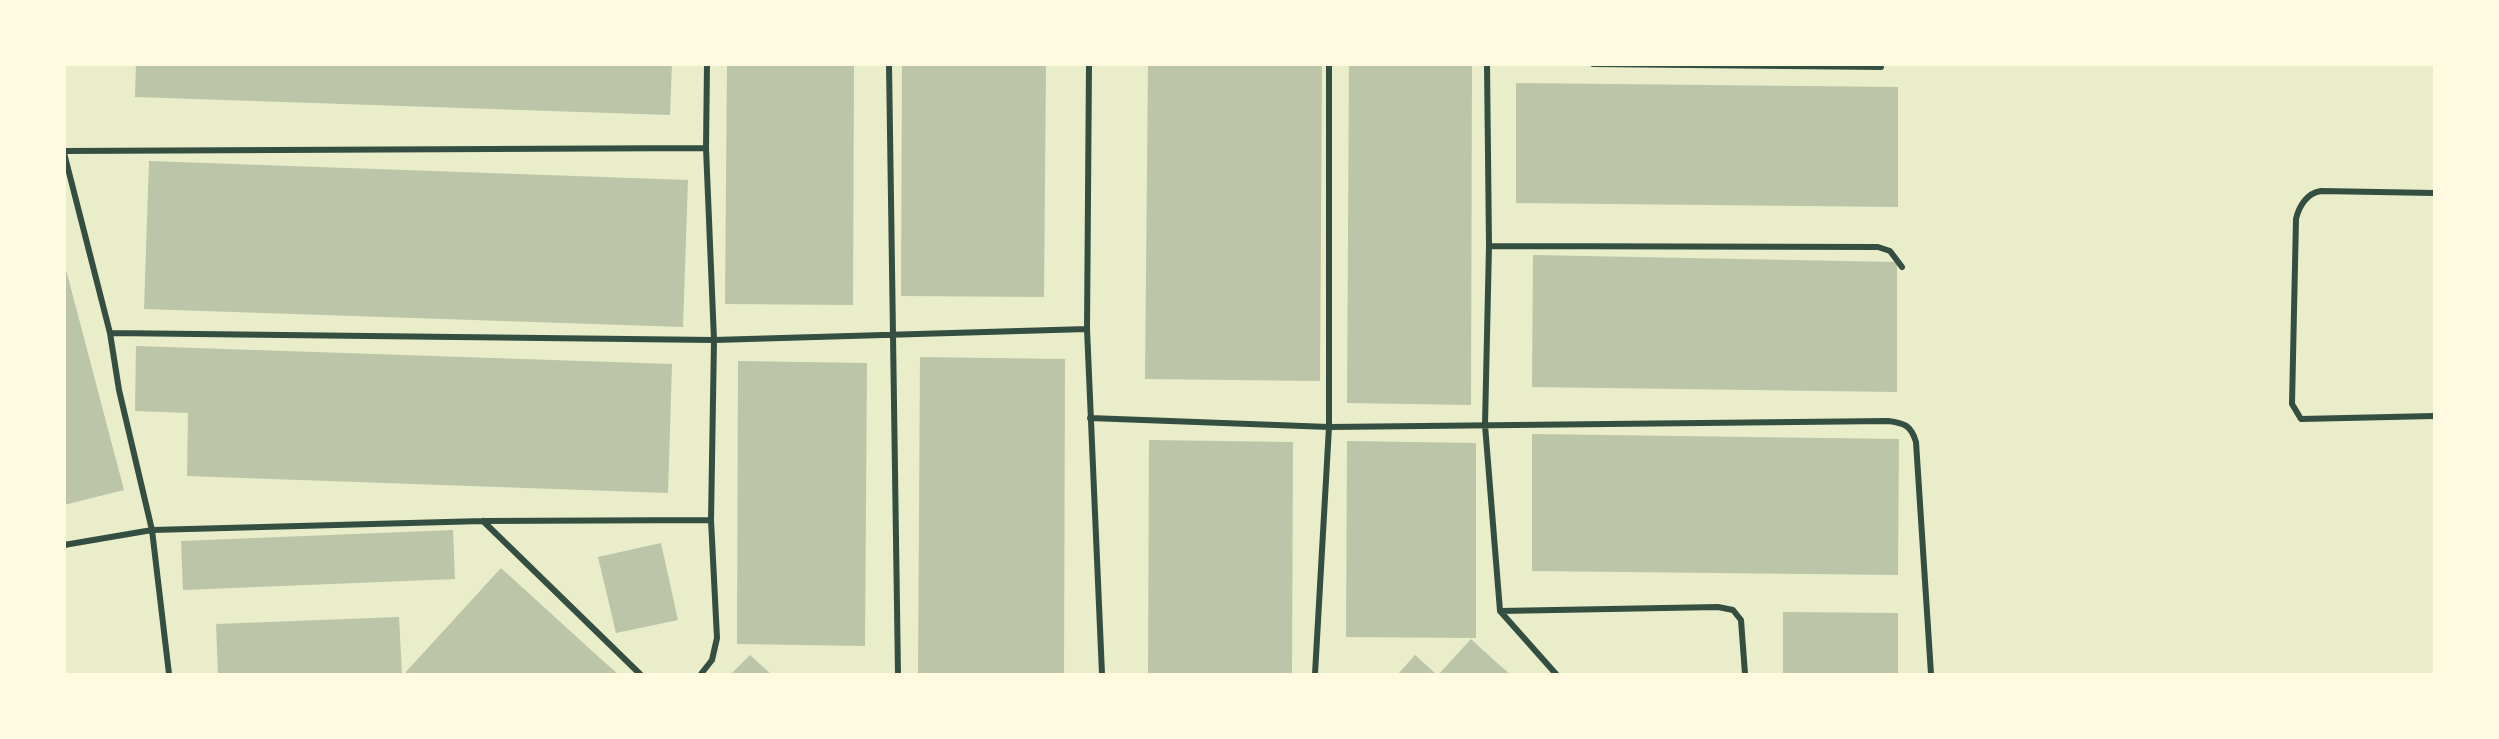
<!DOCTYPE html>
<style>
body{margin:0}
#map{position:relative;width:2499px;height:739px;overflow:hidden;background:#e9edc9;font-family:Poppins,sans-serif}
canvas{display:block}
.frame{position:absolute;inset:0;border:66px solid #fefae0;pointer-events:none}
</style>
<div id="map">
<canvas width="2499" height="739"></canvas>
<div class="frame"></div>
</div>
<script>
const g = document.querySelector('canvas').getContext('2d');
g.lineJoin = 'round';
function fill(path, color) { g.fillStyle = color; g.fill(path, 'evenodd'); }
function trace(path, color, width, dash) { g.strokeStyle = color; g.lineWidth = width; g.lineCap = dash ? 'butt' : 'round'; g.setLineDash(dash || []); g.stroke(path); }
const building = new Path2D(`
 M 136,64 L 672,64 L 670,115 L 135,97 Z
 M 727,64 L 854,64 L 853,305 L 725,304 Z
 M 902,64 L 1046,64 L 1044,297 L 901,296 Z
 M 1148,64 L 1322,64 L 1320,381 L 1145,379 Z
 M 1349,64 L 1472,64 L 1471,405 L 1347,403 Z
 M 1516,83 L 1898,87 L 1898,207 L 1516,203 Z
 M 149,161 L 688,180 L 683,327 L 144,309 Z
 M 1533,255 L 1897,262 L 1897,392 L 1532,387 Z
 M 64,262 L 124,490 L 64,505 Z
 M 136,346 L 672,364 L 668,493 L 187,476 L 188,413 L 135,411 Z
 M 920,357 L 1065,359 L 1064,674 L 918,674 Z
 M 738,361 L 867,363 L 865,646 L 737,644 Z
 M 1532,434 L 1899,439 L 1898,575 L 1532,571 Z
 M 1149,440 L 1293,442 L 1292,674 L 1148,674 Z
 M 1347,441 L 1476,443 L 1476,638 L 1346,637 Z
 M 453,530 L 455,579 L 183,590 L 181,541 Z
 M 661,543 L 678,620 L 616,633 L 598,557 Z
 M 501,568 L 602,660 L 618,674 L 404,674 Z
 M 1783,612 L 1898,613 L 1898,674 L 1783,674 Z
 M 399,617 L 402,674 L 218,674 L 216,624 Z
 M 1471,639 L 1496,662 L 1510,674 L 1439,674 Z
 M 750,655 L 771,674 L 731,674 Z
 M 1415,655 L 1436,674 L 1398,674 Z`);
const minor = new Path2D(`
 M 889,64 L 898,674
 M 1089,64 L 1087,329 L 1102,674
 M 1487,64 L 1489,246 L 1485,425 L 1500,611 L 1556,674
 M 1593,64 L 1881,67
 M 64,151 L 706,148
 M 64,153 L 110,333 L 119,390 L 152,530 L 169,674
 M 2434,193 L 2321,191 C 2307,193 2299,206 2296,219 L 2292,404 L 2301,419 L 2434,416
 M 1489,246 L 1878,247 L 1890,251 L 1902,267
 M 110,333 L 714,340 L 1087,329
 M 1090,418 L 1329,427 L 1888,421 C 1904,423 1911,425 1916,442 L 1931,674
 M 483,521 L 640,674
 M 64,545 L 152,530 L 483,521 L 711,520
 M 1500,611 L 1718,607 L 1733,610 L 1741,620 L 1745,674
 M 701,674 L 712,660 L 717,638 L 711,520 L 714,340 L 706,148 L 707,64
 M 1315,674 L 1329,427 L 1329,64`);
fill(building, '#bcc5a7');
trace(minor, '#344e41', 6);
</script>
